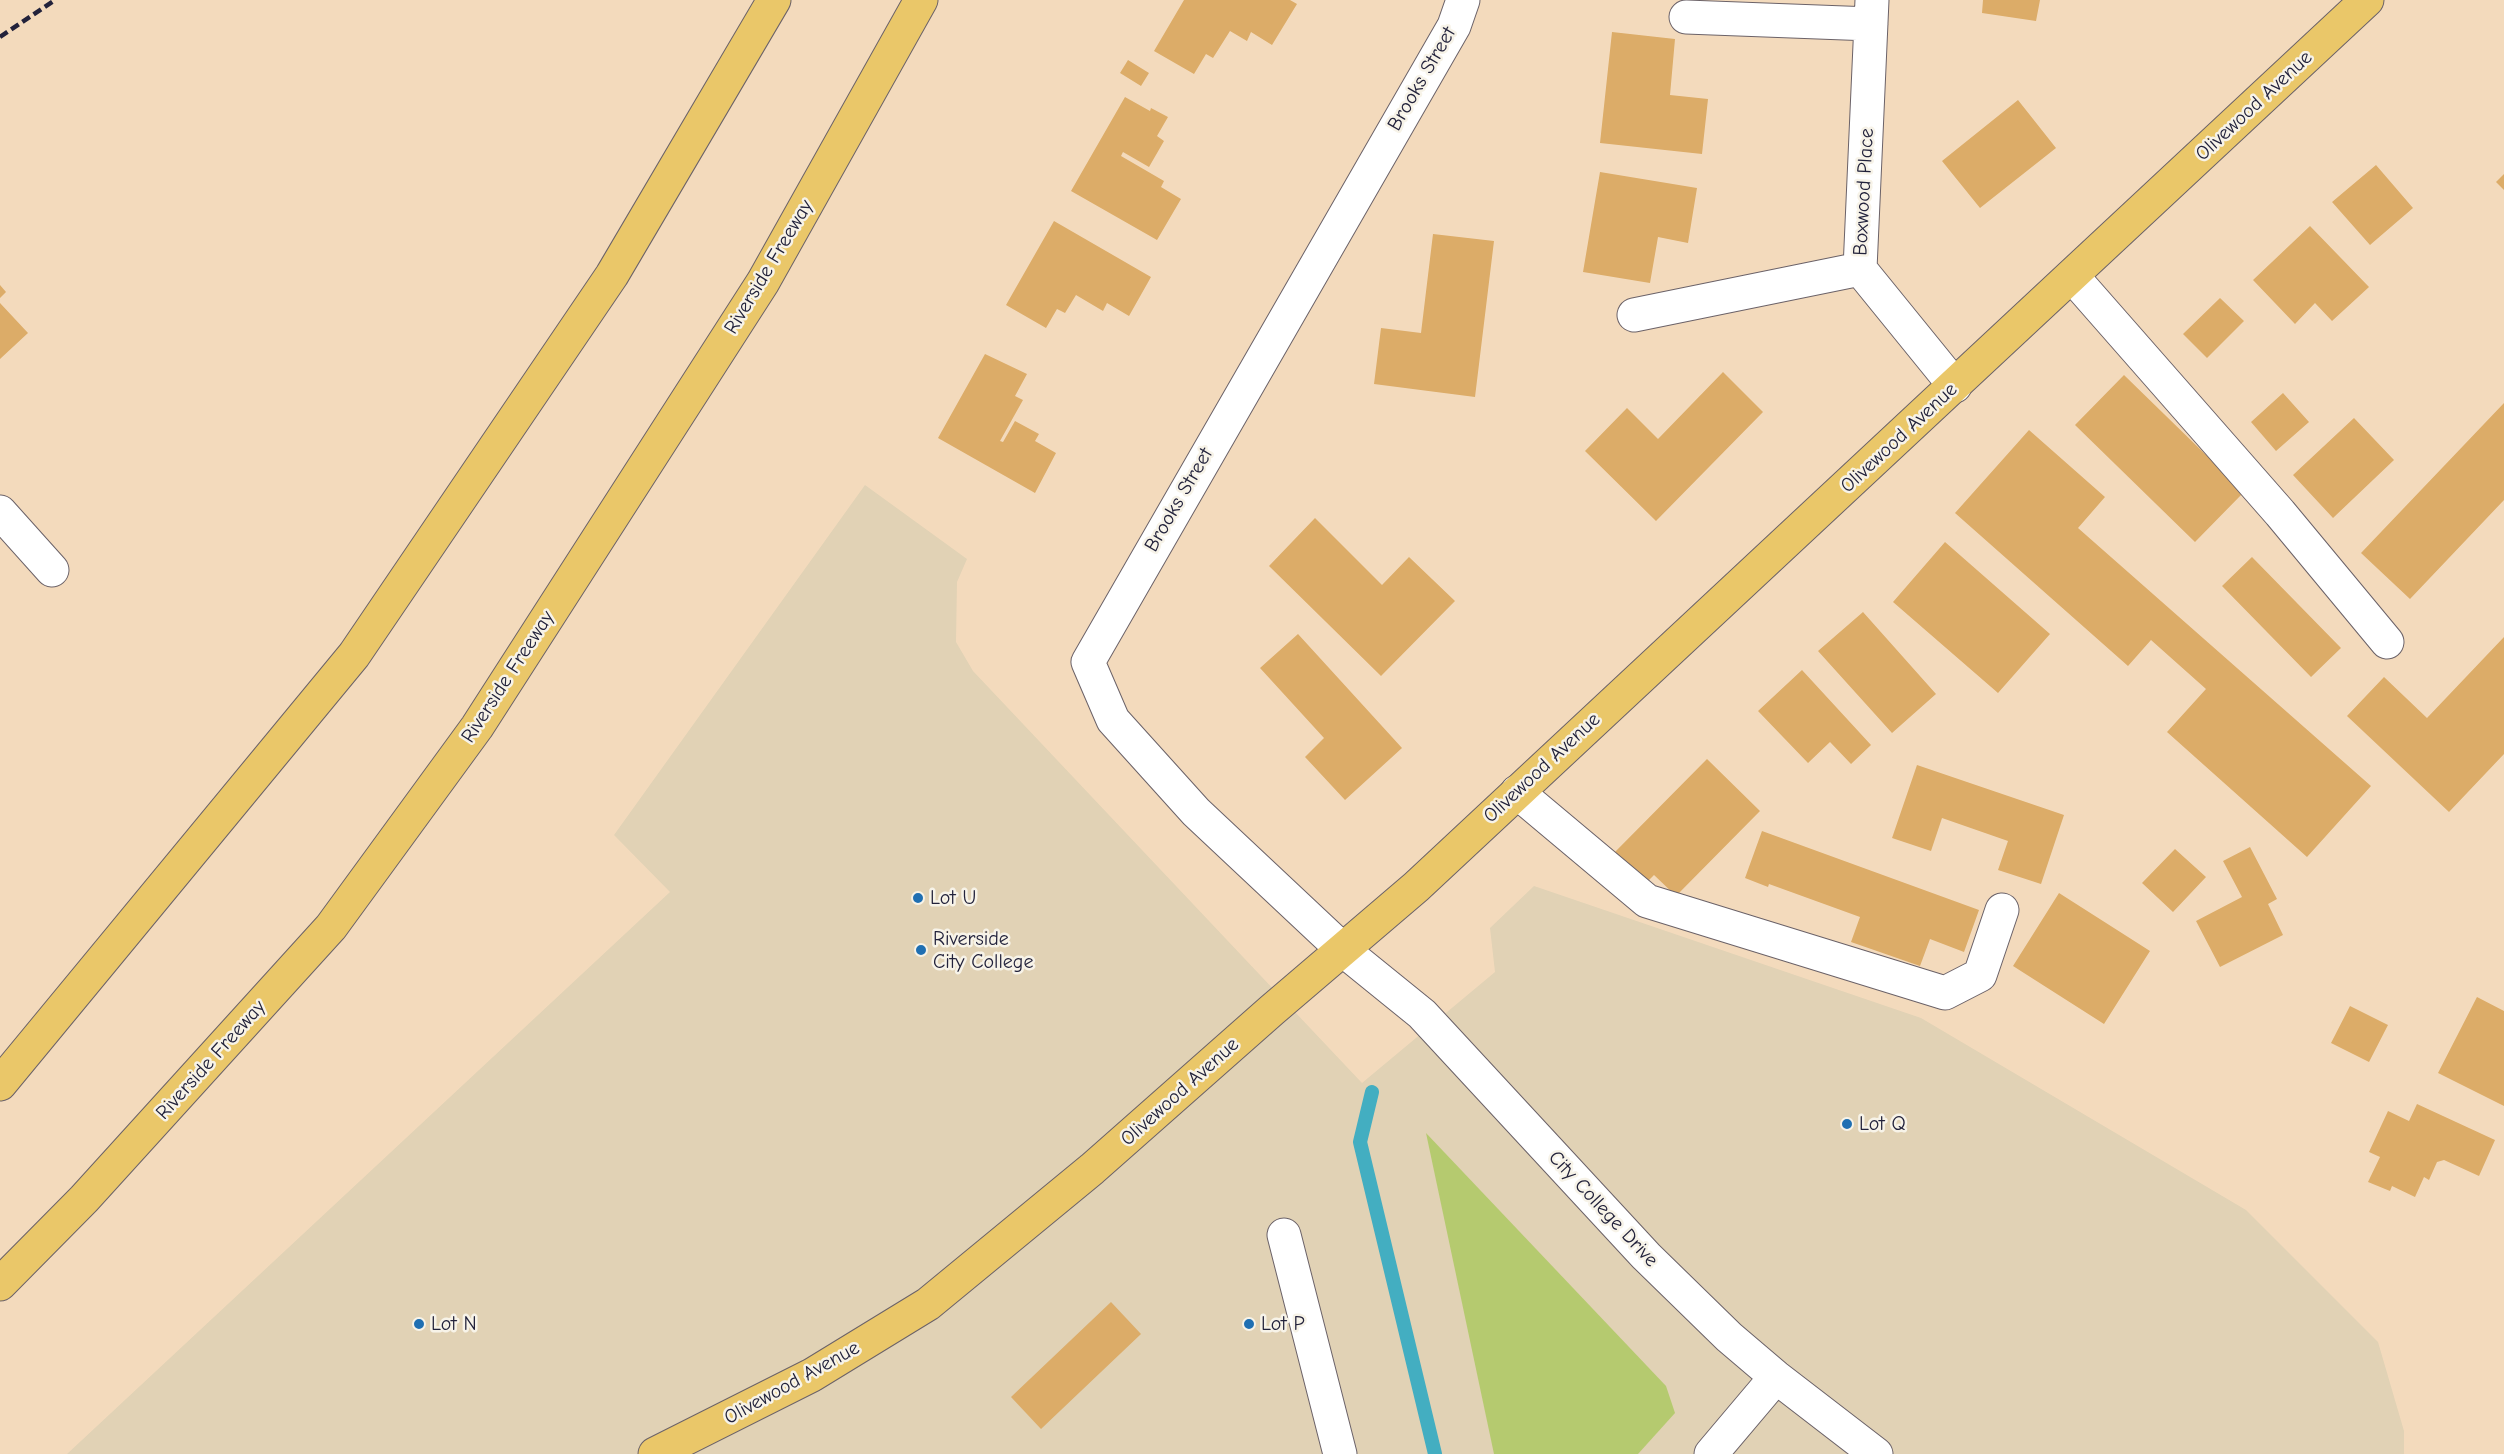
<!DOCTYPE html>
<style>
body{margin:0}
canvas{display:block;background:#f3dabc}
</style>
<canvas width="2504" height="1454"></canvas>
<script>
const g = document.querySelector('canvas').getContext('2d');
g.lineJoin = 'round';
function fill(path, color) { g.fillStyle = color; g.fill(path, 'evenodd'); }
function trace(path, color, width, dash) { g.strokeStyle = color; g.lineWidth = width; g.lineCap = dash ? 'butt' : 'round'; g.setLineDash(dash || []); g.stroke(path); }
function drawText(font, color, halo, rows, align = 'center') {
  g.font = font + ' "Comic Neue",sans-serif'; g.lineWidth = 5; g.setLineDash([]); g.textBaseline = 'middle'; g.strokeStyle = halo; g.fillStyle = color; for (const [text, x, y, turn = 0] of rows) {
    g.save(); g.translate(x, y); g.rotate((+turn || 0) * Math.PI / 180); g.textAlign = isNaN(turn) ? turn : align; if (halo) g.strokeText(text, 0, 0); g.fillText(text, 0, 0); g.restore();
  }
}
const built = new Path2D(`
 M 865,485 L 967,559 L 957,582 L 956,642 L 973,671 L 1362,1083 L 1495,972 L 1490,928 L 1534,886 L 1921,1018 L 2246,1210 L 2378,1342 L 2404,1431 L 2404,1454 L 67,1454 L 670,892 L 614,835 Z`);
const green = new Path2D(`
 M 1426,1133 L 1666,1386 L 1675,1413 L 1638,1454 L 1494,1454 Z`);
const stream = new Path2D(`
 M 1372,1092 L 1360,1142 L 1435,1454`);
const building = new Path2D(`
 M 1184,0 L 1290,0 L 1297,4 L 1272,45 L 1251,32 L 1247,41 L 1230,31 L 1213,58 L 1206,54 L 1194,74 L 1154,51 Z
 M 1983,0 L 2040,0 L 2036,21 L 1982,13 Z
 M 1612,32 L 1675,39 L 1670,95 L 1708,99 L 1702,154 L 1600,143 Z
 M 1128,60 L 1149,73 L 1141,86 L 1120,73 Z
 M 1125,97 L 1150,111 L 1151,108 L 1168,117 L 1157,136 L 1164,141 L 1149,167 L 1123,152 L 1121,156 L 1164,181 L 1161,187 L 1181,199 L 1157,240 L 1071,191 Z
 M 2018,100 L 2056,148 L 1980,208 L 1942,161 Z
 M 2376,165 L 2413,208 L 2370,245 L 2332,202 Z
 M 1600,172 L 1697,188 L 1688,243 L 1658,237 L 1650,283 L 1583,272 Z
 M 2504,174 L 2504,190 L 2496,182 Z
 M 1054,221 L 1151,277 L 1129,316 L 1107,303 L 1103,311 L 1076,295 L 1065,313 L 1057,309 L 1046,328 L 1006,305 Z
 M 2310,226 L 2369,287 L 2332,321 L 2315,303 L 2295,324 L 2253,280 Z
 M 1433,234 L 1494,241 L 1475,397 L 1374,384 L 1381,328 L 1421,333 Z
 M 0,285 L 6,292 L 0,298 Z
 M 2220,298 L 2244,321 L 2207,358 L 2183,334 Z
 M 0,303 L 28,333 L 0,359 Z
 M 985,354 L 1027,374 L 1015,396 L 1023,400 L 1000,441 L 1003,442 L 1015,421 L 1039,434 L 1035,441 L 1056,453 L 1035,493 L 938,438 Z
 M 1723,372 L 1763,412 L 1656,521 L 1585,451 L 1627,408 L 1658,439 Z
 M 2124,375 L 2244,492 L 2195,542 L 2075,425 Z
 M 2283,393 L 2309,422 L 2276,451 L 2251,422 Z
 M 2504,403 L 2504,500 L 2410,599 L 2361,553 Z
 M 2354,418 L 2394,460 L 2333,518 L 2293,475 Z
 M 2029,430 L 2105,497 L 2078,528 L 2371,786 L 2307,857 L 2167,732 L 2206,689 L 2151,640 L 2128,666 L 1955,513 Z
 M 1315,518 L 1382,585 L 1409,557 L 1455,601 L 1381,676 L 1269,566 Z
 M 1945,542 L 2050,634 L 1998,693 L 1893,602 Z
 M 2252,557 L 2341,648 L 2311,677 L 2222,586 Z
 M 1863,612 L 1936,694 L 1892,733 L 1818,651 Z
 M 1298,634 L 1402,748 L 1345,800 L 1305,757 L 1324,738 L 1260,668 Z
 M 2504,637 L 2504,754 L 2449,812 L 2347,716 L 2384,677 L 2427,718 Z
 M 1802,670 L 1871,745 L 1851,764 L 1830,742 L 1808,763 L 1758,711 Z
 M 1707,759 L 1760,811 L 1676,896 L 1654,875 L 1645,884 L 1614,853 Z
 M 1917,765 L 2064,815 L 2041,884 L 1998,870 L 2008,841 L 1942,818 L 1931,851 L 1892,838 Z
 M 1762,831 L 1979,910 L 1964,952 L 1930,939 L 1920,966 L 1851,942 L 1860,917 L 1769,884 L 1768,887 L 1745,878 Z
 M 2250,847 L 2277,899 L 2268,904 L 2283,935 L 2220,967 L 2196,921 L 2242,897 L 2223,861 Z
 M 2175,849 L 2206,877 L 2173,912 L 2142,883 Z
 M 2059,893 L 2150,951 L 2104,1024 L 2013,966 Z
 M 2477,997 L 2504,1011 L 2504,1106 L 2438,1073 Z
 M 2350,1006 L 2388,1025 L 2369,1062 L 2331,1043 Z
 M 2417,1104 L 2495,1140 L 2479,1176 L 2444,1160 L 2437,1162 L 2429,1180 L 2424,1177 L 2415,1197 L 2392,1186 L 2390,1191 L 2368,1182 L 2380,1157 L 2369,1152 L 2388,1111 L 2409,1121 Z
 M 1111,1302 L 1141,1334 L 1041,1429 L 1011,1397 Z`);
const minor = new Path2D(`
 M 1463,0 L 1454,26 L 1088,662 L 1113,720 L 1196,812 L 1343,950 L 1422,1014 L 1646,1256 L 1729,1337 L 1776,1377 L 1876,1454
 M 1872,0 L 1860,269 L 1955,386
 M 1686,17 L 1871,24
 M 2072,276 L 2280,513 L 2387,642
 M 1634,315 L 1860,269
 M 0,512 L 52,570
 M 1517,792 L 1647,901 L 1945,993 L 1980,975 L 2002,910
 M 1284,1235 L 1340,1454
 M 1711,1454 L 1776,1377`);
const major = new Path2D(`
 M 655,1454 L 812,1375 L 928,1304 L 1092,1169 L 1272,1010 L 1416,887 L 2367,0`);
const highway = new Path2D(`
 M 0,1084 L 354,655 L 612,275 L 774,0
 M 0,1284 L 84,1199 L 331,927 L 477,727 L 763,282 L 921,0`);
const rail = new Path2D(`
 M 0,37 L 55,0`);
const markers = [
 [918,898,6,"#1f6fb2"],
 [921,950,6,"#1f6fb2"],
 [1847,1124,6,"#1f6fb2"],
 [419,1324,6,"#1f6fb2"],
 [1249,1324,6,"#1f6fb2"]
];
const streetNames = [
 ["Brooks Street",1422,79,-60],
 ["Olivewood Avenue",2254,106,-43],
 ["Boxwood Place",1864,192,-87],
 ["Riverside Freeway",769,267,-59],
 ["Olivewood Avenue",1899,438,-43],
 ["Brooks Street",1179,500,-60],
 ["Riverside Freeway",508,677,-57],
 ["Olivewood Avenue",1542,768,-43],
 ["Riverside Freeway",211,1060,-48],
 ["Olivewood Avenue",1180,1092,-42],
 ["City College Drive",1603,1209,47],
 ["Olivewood Avenue",792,1383,-29]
];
const poiNames = [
 ["Lot U",930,898],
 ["Riverside",933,939],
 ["City College",933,962],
 ["Lot Q",1859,1124],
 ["Lot N",431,1324],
 ["Lot P",1261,1324]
];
fill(built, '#e1d2b5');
fill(green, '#b5ca6f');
trace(stream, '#43aec1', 14);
fill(building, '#dcac68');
trace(minor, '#6b6268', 35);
trace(major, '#6b6268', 35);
trace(highway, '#6b6268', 35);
trace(minor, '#fff', 33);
trace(major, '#eac769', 33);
trace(highway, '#eac769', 33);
trace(rail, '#22223b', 4.5, [9, 4.5]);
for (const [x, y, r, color] of markers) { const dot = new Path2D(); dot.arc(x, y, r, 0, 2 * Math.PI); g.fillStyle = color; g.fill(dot); trace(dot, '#f7f3e8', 2); }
drawText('20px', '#22223b', '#f7f3e8', streetNames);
drawText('20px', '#22223b', '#f7f3e8', poiNames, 'left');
</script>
